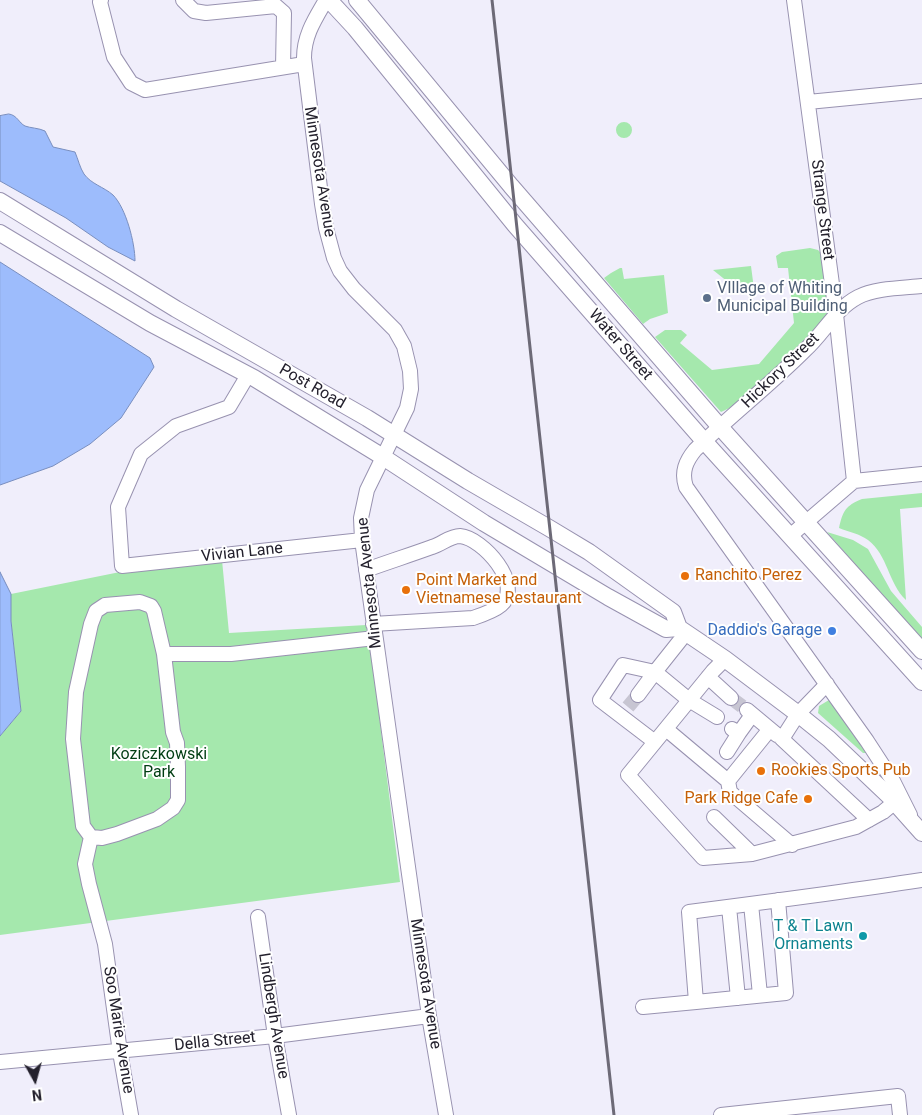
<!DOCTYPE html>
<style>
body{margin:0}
#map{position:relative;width:922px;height:1115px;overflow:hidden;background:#f0eefb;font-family:Roboto,sans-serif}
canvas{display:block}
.north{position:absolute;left:10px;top:1055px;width:50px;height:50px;-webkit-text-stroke:4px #fff;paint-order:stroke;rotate:173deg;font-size:14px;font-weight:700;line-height:20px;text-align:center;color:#24212d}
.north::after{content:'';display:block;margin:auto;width:18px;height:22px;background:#24212d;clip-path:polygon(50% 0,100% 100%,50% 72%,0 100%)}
</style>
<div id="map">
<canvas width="922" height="1115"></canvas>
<div class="north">N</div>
</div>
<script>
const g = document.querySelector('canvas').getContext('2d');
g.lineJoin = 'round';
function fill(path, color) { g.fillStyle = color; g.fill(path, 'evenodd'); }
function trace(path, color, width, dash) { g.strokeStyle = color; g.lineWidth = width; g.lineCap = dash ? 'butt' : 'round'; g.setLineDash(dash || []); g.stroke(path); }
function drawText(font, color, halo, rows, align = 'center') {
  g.font = font + ' Roboto,sans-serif'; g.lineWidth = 4; g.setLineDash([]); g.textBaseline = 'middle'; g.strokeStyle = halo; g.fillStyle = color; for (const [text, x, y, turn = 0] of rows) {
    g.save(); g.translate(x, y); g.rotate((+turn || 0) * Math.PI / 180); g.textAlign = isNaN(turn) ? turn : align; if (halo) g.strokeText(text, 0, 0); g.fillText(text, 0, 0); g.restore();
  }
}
const green = new Path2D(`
 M616 130a8 8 0 1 1 16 0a8 8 0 1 1-16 0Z
 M 810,248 L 818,250 L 823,255 L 830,308 L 827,318 L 818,330 L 734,406 L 721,412 L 655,337 L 665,330 L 681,330 L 687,335 L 680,343 L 712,370 L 759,364 L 794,323 L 788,268 L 778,268 L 776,256 L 782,252 Z
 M 751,266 L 754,289 L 738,290 L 713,270 Z
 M 620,268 L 622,268 L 624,279 L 664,275 L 668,313 L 650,319 L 643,324 L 604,278 L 611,273 Z
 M 922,493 L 922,507 L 900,509 L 906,600 C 888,583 888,555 868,540 C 860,534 849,532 839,528 C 843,511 845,506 862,499 Z
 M 827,532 L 853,540 L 868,549 L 891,591 L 922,627 L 922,641 Z
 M 222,560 L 229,633 L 366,625 L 371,651 L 400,882 L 0,935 L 0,736 L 21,711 L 11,621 L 11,594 L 120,572 Z
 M 829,700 L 867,753 L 863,753 L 818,713 L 819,706 Z`);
const water = new Path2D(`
 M 9,114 C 17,115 19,123 25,126 C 30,128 39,128 45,131 L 53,147 L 75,152 C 78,159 80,168 84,174 C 91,184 104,187 113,195 C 126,208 135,243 135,261 L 108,247 L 66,218 L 0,181 L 0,116 Z
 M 0,262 L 150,358 L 154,367 L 121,418 L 90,444 L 53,466 L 0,485 Z
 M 0,572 L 11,594 L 11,621 L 21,711 L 0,736 Z`);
const minorTunnel = new Path2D(`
 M 731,698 L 747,710
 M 628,707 L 638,695`);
const minor = new Path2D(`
 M 101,0 L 100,2 L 114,57 L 131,83 L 145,90 L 304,64
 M 183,0 L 194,11 L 206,13 L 276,6 L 284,13 L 283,67
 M 326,0 C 315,19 304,35 304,58 L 322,204 L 326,228 L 334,258 L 340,271 L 354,289 L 395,330 L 404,346 L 410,371 L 411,389 L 407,408 L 367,490 L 361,518 L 362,540 L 429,1016 L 446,1115
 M 794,0 L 836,314 L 854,481
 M 808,102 L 922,91
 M 248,375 L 229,407 L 176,426 L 141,454 L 118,507 L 122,566 L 362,540
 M 790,536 L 854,481 L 922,474
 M 366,570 C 388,562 410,555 432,547 C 442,544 450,536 460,536 C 483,538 524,585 501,605 C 494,611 482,615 473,618 L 373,624
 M 140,602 L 151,606 L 154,611 L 164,654 L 173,732 L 177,743 L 178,767 L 178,800 L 173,808 L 157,819 L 117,834 L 102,838 L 91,837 L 83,826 L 73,739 L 76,692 L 91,624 L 96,611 L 105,605 Z
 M 686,633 L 655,672 L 689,700 L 717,717
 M 164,654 L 231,654 L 375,638
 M 725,659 L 713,671 L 628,775 L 703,858 L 752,854 L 856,827 L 883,812 L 895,802
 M 708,677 L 731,698
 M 827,684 L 798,714 L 782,739 L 869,820
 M 638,695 L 655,672 L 623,665 L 600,700 L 655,742
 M 747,710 L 777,735
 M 666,729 L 728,781 L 730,792 L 792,845
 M 732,729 L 739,733 L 752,715
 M 727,752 L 739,733
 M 728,781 L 770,729
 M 910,815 L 893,781 L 867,741 L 686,487 C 681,472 686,461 695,450 C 731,415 770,385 805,350 C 824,333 835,309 858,297 C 875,288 903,288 922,286
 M 714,817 L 752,854
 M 91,837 L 85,864 L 89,884 L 105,944 L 120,1052 L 131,1115
 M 778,900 L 786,993 L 696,1002 L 689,912 C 767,902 845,892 922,880
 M 751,904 L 760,995
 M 729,907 L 738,998
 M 258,917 L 275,1036 L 289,1115
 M 643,1007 L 696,1002
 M 0,1062 L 275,1036 L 429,1016
 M 721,1115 L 898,1096 L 900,1115`);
const major = new Path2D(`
 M 329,0 L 355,28 L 515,225 L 704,441 L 922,682
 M 357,0 L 511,186 L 720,427 L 922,651
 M 0,201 L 176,309 L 367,418 L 468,481 L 549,528 L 589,552 L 673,612 L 679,628
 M 0,233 L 150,323 L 254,378 L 383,457 L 484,523 L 608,597 L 666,629 L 679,628 L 725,659 L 798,714 L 829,739 L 889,796 L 922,833`);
const rail = new Path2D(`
 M 492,0 L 614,1115`);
const markers = [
 [707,298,5,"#5c6f8a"],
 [685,576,5,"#e8710a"],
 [406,590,5,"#e8710a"],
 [832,631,5,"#3f7fe0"],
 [761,771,5,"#e8710a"],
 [808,799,5,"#e8710a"],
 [863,936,5,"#0f9aa8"]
];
const streetNames = [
 ["Minnesota Avenue",319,172,81],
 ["Strange Street",822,210,83],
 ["Water Street",620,345,49],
 ["Hickory Street",781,371,-44],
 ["Post Road",312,387,30],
 ["Vivian Lane",242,553,-6],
 ["Minnesota Avenue",370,583,-96],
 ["Minnesota Avenue",425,984,81],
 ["Lindbergh Avenue",273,1016,81],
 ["Soo Marie Avenue",118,1030,81],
 ["Della Street",215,1042,-6]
];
const serviceNames = [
 ["VIllage of Whiting",717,289],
 ["Municipal Building",717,307]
];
const foodNames = [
 ["Ranchito Perez",695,576],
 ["Point Market and",416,581],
 ["Vietnamese Restaurant",416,599],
 ["Rookies Sports Pub",771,771],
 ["Park Ridge Cafe",798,799,"right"]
];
const shopNames = [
 ["Daddio's Garage",822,631]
];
const parkNames = [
 ["Koziczkowski",159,755],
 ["Park",159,773]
];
const cultureNames = [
 ["T & T Lawn",853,927],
 ["Ornaments",853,945]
];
fill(green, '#a5e8ad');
fill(water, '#9dbcfc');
trace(water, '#798ebe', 1);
trace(minorTunnel, '#c7c5d2', 14, [14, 7]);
trace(minor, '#9892b0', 16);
trace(major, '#9892b0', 18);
trace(minor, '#fff', 14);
trace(major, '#fff', 16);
trace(rail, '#6d6a77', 3);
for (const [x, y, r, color] of markers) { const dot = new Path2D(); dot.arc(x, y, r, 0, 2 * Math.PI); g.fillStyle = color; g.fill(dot); trace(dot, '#fff', 2); }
drawText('16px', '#24212d', '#fff', streetNames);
drawText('16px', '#4e5e75', '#fff', serviceNames, 'left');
drawText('16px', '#c56008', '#fff', foodNames, 'left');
drawText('16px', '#366cbe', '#fff', shopNames, 'right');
drawText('16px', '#013e13', '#fff', parkNames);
drawText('16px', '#0d838f', '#fff', cultureNames, 'right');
</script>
